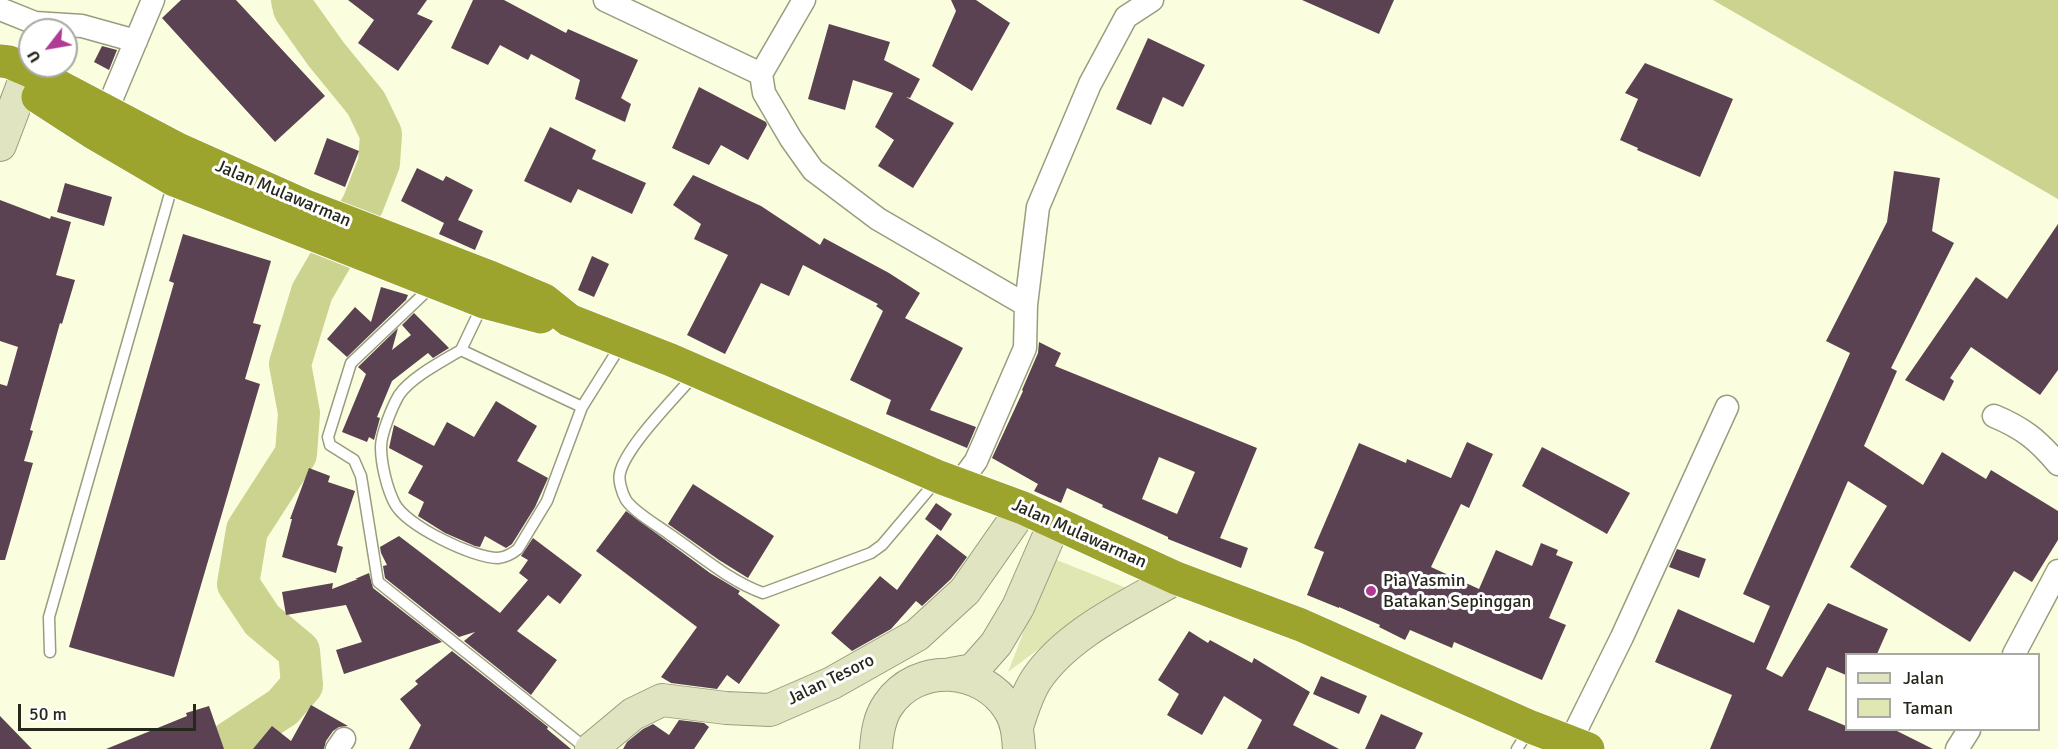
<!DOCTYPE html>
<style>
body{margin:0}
#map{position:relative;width:2058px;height:749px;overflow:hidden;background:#fafede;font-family:Signika,sans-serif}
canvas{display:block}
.legend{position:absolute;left:1845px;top:653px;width:195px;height:78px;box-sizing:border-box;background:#fff;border:2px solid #a9a9a4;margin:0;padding:8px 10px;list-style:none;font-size:18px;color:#27281c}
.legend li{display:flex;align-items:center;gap:12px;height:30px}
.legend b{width:30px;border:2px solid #a9a9a4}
.north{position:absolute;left:18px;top:18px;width:60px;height:60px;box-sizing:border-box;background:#fff;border:2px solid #a9a9a4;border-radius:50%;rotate:239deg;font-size:16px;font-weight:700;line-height:24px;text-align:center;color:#27281c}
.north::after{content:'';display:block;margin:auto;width:21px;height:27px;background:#af3b94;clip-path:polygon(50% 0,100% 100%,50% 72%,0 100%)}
.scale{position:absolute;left:18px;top:704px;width:178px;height:27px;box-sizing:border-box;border:3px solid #27281c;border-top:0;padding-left:8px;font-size:18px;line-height:21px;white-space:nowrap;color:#27281c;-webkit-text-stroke:4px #fff;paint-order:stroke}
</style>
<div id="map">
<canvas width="2058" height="749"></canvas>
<ul class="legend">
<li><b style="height:8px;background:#e1e4c0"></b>Jalan</li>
<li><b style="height:16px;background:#e1e7b2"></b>Taman</li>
</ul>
<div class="north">U</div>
<div class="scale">50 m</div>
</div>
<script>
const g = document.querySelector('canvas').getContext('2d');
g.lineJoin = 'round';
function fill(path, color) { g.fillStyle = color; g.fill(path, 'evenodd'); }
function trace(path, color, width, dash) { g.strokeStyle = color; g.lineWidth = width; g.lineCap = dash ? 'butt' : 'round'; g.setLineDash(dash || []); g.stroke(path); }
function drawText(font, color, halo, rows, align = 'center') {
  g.font = font + ' Signika,sans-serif'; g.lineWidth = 6; g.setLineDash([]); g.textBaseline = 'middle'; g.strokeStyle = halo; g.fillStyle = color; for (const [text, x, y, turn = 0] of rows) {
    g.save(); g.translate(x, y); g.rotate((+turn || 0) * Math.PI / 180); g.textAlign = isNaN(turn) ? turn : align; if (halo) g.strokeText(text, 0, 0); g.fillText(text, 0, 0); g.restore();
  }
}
const green = new Path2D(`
 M 1052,558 L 1129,589 L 1080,618 L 1008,672 Z`);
const water = new Path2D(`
 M 1713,0 L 2058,0 L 2058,199 Z`);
const river = new Path2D(`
 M 230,742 L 283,707 L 302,685 L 299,651 L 262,620 L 238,584 L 247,530 L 296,454 L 299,413 L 290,364 L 312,292 L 363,204 L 379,163 L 381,134 L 366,103 L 326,54 L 294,9 L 292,0`);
const building = new Path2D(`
 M 181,0 L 236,0 L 325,96 L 275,142 L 162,18 Z
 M 348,0 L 427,0 L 417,14 L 433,21 L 398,71 L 358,43 L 374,20 Z
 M 473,0 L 504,0 L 566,33 L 568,29 L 638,60 L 621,98 L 631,104 L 625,122 L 575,99 L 580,80 L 531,54 L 528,60 L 500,45 L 488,65 L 451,48 Z
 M 951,0 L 976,0 L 1010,23 L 972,91 L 932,66 L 956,11 Z
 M 1302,0 L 1394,0 L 1379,34 Z
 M 829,24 L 890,42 L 884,60 L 920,79 L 910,98 L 906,97 L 954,123 L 913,188 L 878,166 L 894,140 L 875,127 L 893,93 L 853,80 L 845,110 L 808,99 Z
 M 1148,38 L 1205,65 L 1183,107 L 1163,97 L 1151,125 L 1116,109 Z
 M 102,46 L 117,50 L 109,70 L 94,62 Z
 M 1645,63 L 1733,99 L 1700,177 L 1637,150 L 1638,148 L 1620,140 L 1638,99 L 1625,93 Z
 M 699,87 L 766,122 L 767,125 L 748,160 L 721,145 L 709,165 L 672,148 Z
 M 550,127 L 596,150 L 592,159 L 646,183 L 632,214 L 578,189 L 571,203 L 524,181 Z
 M 327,138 L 359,151 L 345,187 L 314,174 Z
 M 417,168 L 443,181 L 446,176 L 473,190 L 458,220 L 483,231 L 475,250 L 439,234 L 444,223 L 401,201 Z
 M 1894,171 L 1940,178 L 1932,231 L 1954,243 L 1891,368 L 1897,371 L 1864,446 L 1923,485 L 1942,452 L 1986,479 L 1991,470 L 2058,511 L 2058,540 L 2032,582 L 2014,571 L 1970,642 L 1850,567 L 1887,506 L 1848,481 L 1766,669 L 1782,677 L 1828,603 L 1888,629 L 1877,654 L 1846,654 L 1846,675 L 1827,667 L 1808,710 L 1846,726 L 1846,729 L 1893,729 L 1933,749 L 1710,749 L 1732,695 L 1655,662 L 1678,609 L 1754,643 L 1770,606 L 1743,594 L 1850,353 L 1826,341 L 1887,222 Z
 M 693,175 L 761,206 L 820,245 L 824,238 L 889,273 L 920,293 L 905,318 L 963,348 L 930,410 L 976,427 L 967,448 L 886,414 L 891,400 L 850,380 L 883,311 L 876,306 L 878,304 L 803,265 L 789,296 L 761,283 L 725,354 L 687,335 L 728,255 L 694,239 L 701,224 L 673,205 Z
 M 65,183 L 112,197 L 104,226 L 57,212 Z
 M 0,200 L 50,219 L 51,216 L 71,222 L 56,275 L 75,280 L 62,324 L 60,323 L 30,430 L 33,431 L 24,461 L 33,463 L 5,560 L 0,560 L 0,384 L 7,386 L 18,347 L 0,341 Z
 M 2058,224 L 2058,370 L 2040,395 L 1971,347 L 1950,378 L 1954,381 L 1944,401 L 1905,380 L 1976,277 L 2007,299 Z
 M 183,234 L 271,261 L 253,323 L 261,325 L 245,379 L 260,384 L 174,677 L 69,647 L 174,283 L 169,281 Z
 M 592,256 L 609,264 L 594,297 L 578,290 Z
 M 381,287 L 408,295 L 406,300 L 347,357 L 327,339 L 355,307 L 371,322 Z
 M 414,313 L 449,348 L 433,358 L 428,353 L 392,381 L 377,417 L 380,418 L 374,440 L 369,437 L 367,442 L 342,432 L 366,374 L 358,367 L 398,328 L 392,350 L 411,335 L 402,325 Z
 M 1039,342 L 1061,353 L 1055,366 L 1257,448 L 1220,538 L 1248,548 L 1241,568 L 1168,539 L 1168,537 L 1102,507 L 1103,505 L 1067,488 L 1061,503 L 1034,491 L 1038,484 L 992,458 L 1023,391 L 1022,390 L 1038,353 ZM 1159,457 L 1195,472 L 1177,514 L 1142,499 Z
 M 496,401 L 537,426 L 517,461 L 548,478 L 535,507 L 512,544 L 506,548 L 485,536 L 480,547 L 475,546 L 445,533 L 418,516 L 424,502 L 408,493 L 423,466 L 389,448 L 394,425 L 434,446 L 447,422 L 474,437 Z
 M 1467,442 L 1493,454 L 1469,508 L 1461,504 L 1431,567 L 1479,589 L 1496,550 L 1532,566 L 1541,543 L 1558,550 L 1556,555 L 1573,562 L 1549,618 L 1566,625 L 1542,680 L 1454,642 L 1452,648 L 1410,630 L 1405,640 L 1379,627 L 1380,625 L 1339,607 L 1339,608 L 1307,595 L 1324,552 L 1314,548 L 1359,443 L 1406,463 L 1407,459 L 1451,478 Z
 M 1542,447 L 1630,493 L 1607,534 L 1522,486 Z
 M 309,468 L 330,476 L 328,482 L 355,491 L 337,545 L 343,547 L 336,573 L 282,557 L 292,519 L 290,519 Z
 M 693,484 L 774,536 L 748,578 L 719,560 L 668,524 Z
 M 936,503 L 952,514 L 941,531 L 925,519 Z
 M 626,511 L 710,573 L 740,591 L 738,594 L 780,625 L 739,684 L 727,675 L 717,689 L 671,683 L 661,677 L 697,627 L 596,551 Z
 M 937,534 L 967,557 L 951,579 L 922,606 L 916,601 L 891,629 L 852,651 L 831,633 L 880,576 L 897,590 Z
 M 399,536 L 500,613 L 528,580 L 519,573 L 528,560 L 521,556 L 533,538 L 582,575 L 560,604 L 548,595 L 517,631 L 557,660 L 531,695 L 464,641 L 475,632 L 459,637 L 385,578 L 383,566 L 387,565 L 381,553 L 380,547 Z
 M 1677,549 L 1706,559 L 1699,578 L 1669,567 Z
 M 369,573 L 373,588 L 442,642 L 344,674 L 336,650 L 362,642 L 346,605 L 286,615 L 282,592 L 333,583 L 332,589 L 358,579 L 355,579 Z
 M 1189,631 L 1208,643 L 1210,640 L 1252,663 L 1254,658 L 1310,692 L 1293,725 L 1339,749 L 1247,749 L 1262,720 L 1224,696 L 1202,735 L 1167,715 L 1179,694 L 1158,680 Z
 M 452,651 L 548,727 L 547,729 L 571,749 L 409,749 L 421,725 L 400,699 L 418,684 L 415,681 Z
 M 1321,676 L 1367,696 L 1359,714 L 1313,694 Z
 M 311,705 L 348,726 L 339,727 L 333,731 L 326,741 L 324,749 L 253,749 L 272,726 L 291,741 Z
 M 209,706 L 224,749 L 106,749 L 187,716 L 186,713 Z
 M 1381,714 L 1423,733 L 1415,749 L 1365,749 Z
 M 0,716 L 32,749 L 0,749 Z
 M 679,720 L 704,723 L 709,727 L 694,749 L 623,749 L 627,742 L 643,729 L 653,724 L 669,735 Z`);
const lane = new Path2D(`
 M 431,287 L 351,363 L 328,437 L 330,445 L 354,460 L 361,476 L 378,582 L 587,749
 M 482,306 L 461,350 L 582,407 L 621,345
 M 461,350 C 443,361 411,377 399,395 C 392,407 381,434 381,447 C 381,464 387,489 395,504 C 407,526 473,558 498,558 C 506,557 512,554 518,549 L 547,501 L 582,407
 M 695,374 C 676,397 626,446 620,473 C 618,480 622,493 626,500 C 634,512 657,525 669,534 C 699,554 729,581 763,593 L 871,553 L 882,545 L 937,480
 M 50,652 L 49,617 L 173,183
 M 1517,749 L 1529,730`);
const street = new Path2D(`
 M 605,0 L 761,74
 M 804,0 L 761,74 L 764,93 L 791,139 L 813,170 L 878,219 L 1026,305
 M 0,9 L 35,23 L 82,26 L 136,41
 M 106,112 L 153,0
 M 1994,416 C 2023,428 2038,440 2058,464
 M 959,484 L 976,461 L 1025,348 L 1026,305 L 1038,207 L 1090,84 L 1126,17 L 1152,0
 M 2014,654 L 2058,571
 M 1570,742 L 1622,637 L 1727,407
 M 337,749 L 344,739
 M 1957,749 L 1969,730`);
const secondary = new Path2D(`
 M 0,145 L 22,87
 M 951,674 L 973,670 L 996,644 L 1018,607 L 1055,522
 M 1017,727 C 1022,711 1027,694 1036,680 C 1066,634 1130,605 1176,578
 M 591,749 L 633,714 L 662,700 L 726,708 L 770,710 L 832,683 L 917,635 L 965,591 L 1023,508
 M 876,749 C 877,734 879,718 888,705 C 917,662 982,666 1009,709 C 1017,721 1018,735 1019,749`);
const highway = new Path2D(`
 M 0,61 L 9,62 L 28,70 L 178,149 L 308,207 L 492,278 L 544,300 L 569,320 L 671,360 L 939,477 L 1023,508 L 1176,578 L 1301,625 L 1531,727 L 1588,749
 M 38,97 L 92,132 L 174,180 L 484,302 L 541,317`);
const markers = [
 [1371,591,6,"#af3b94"]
];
const streetNames = [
 ["Jalan Mulawarman",283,194,23],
 ["Jalan Mulawarman",1079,534,24],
 ["Jalan Tesoro",831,680,-26]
];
const poiNames = [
 ["Pia Yasmin",1383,581],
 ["Batakan Sepinggan",1383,602]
];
fill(green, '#e1e7b2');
fill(water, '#cbd38f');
trace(river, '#cbd38f', 42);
fill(building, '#5a4252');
trace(lane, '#999d7f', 13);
trace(street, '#999d7f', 25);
trace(secondary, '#999d7f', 34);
trace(highway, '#fff', 35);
trace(lane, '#fff', 10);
trace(street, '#fff', 22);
trace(secondary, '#e1e4c0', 32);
trace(highway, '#9ca42d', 33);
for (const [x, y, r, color] of markers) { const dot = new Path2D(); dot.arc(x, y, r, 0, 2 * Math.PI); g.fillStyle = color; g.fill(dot); trace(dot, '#fff', 2); }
drawText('18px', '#27281c', '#fff', streetNames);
drawText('18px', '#27281c', '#fff', poiNames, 'left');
</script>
